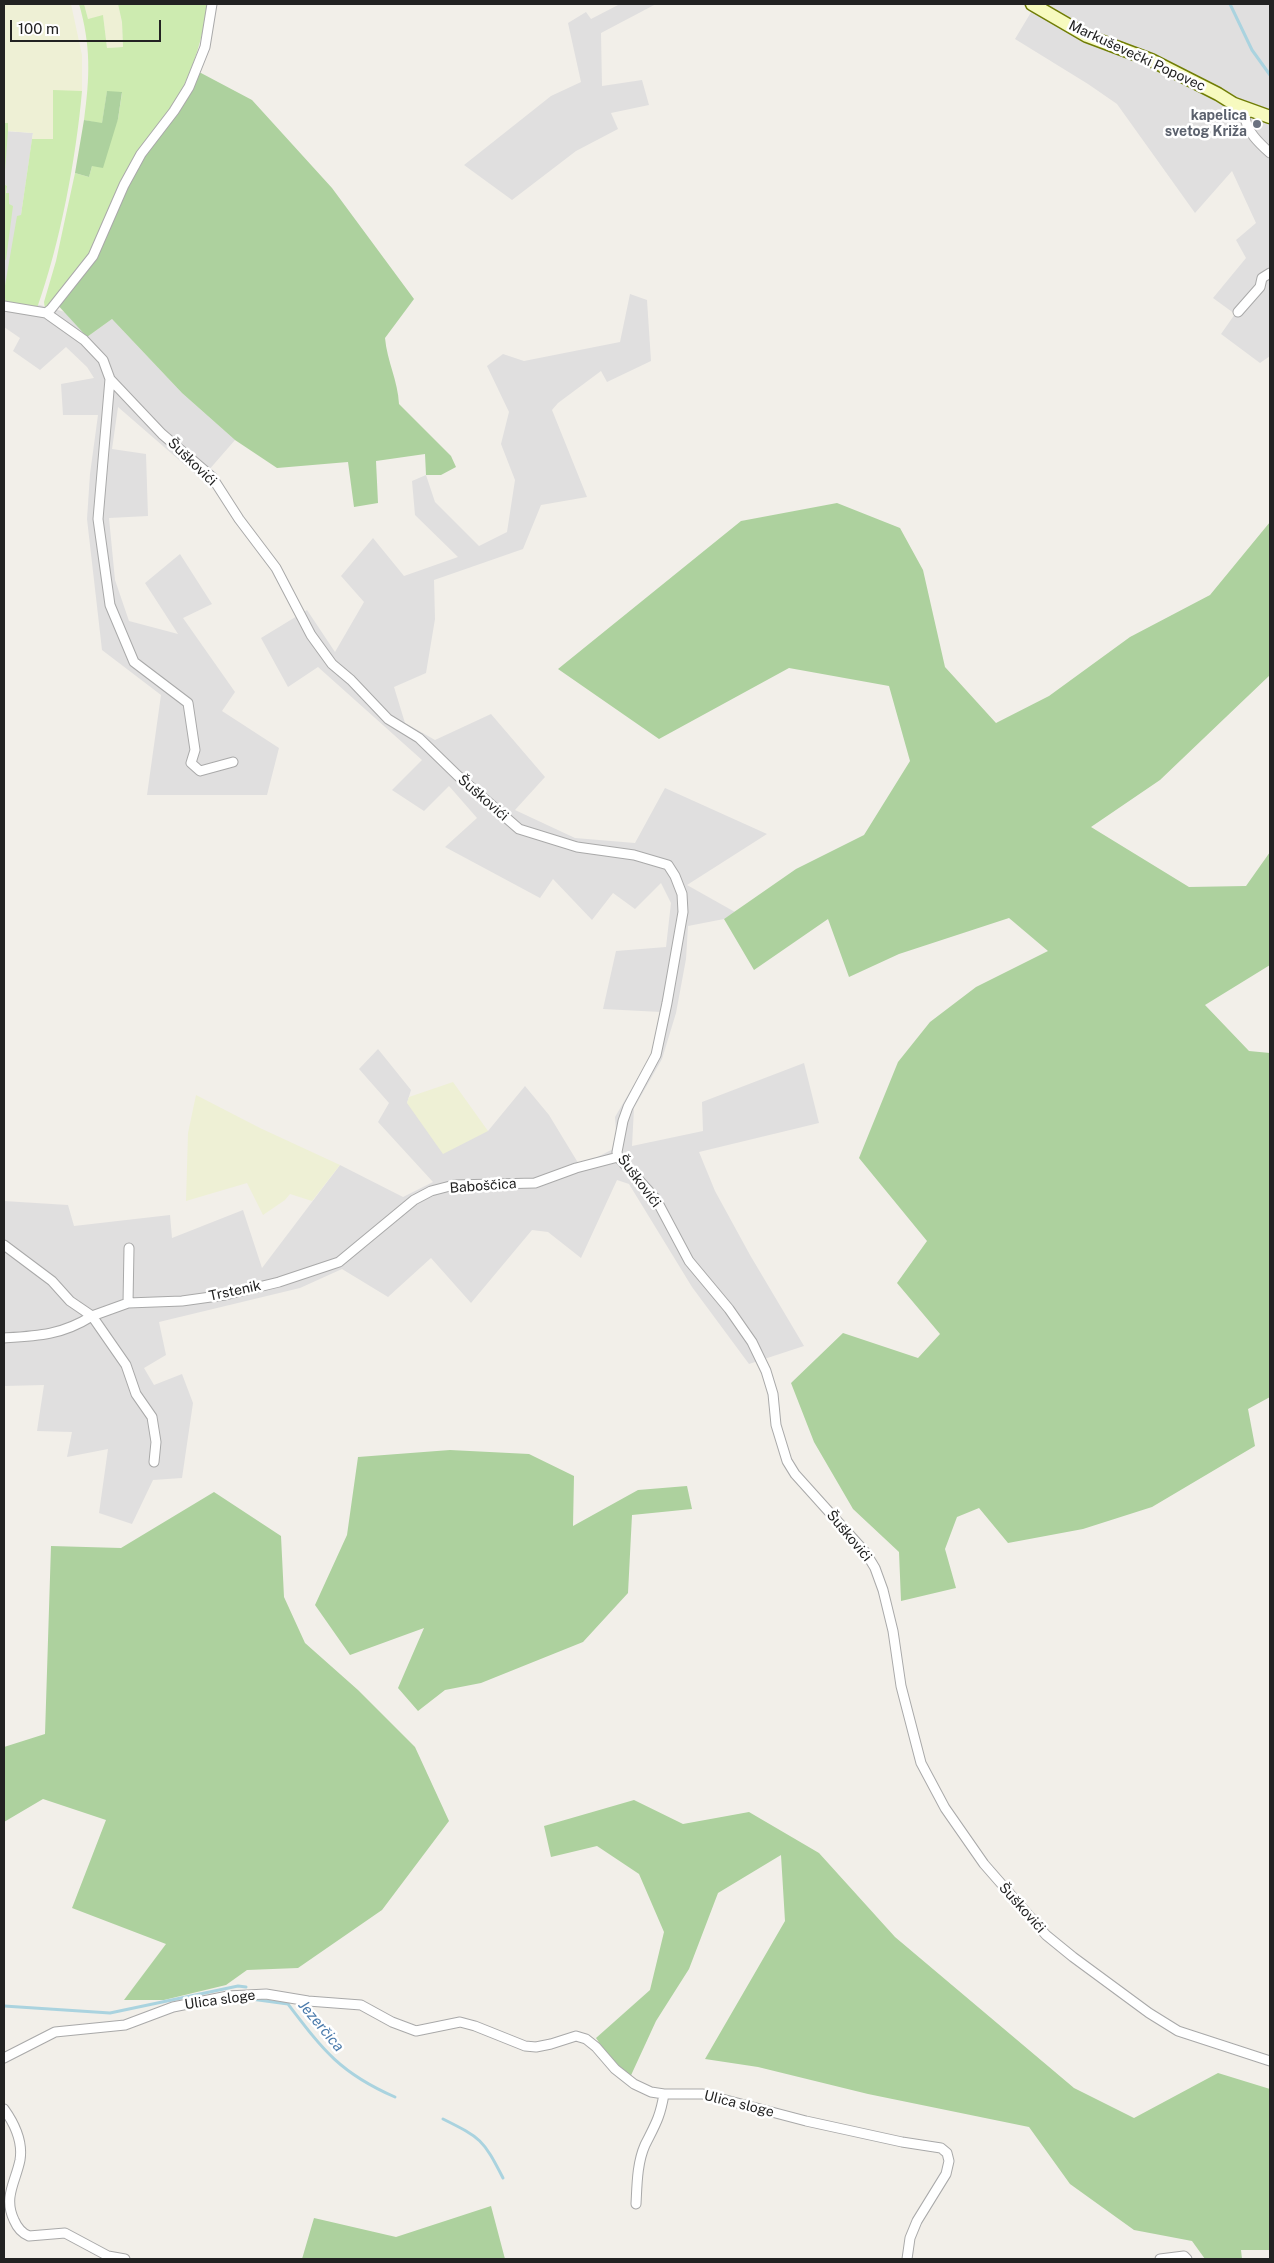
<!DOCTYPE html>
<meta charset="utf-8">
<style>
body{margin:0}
#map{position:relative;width:1274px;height:2263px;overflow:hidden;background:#f2efe9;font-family:"Public Sans",sans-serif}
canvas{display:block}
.frame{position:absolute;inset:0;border:5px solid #222;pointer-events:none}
.scale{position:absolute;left:10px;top:20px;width:151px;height:22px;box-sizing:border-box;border:2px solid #222;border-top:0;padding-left:6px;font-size:15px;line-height:18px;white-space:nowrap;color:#222;-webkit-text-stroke:4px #fff;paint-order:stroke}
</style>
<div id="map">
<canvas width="1274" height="2263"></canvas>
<div class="frame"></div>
<div class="scale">100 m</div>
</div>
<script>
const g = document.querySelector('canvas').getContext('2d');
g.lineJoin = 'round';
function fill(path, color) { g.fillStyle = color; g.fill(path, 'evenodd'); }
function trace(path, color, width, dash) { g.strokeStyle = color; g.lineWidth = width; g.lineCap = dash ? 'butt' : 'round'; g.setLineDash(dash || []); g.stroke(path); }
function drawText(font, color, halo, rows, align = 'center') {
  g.font = font + ' "Public Sans",sans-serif'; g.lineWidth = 5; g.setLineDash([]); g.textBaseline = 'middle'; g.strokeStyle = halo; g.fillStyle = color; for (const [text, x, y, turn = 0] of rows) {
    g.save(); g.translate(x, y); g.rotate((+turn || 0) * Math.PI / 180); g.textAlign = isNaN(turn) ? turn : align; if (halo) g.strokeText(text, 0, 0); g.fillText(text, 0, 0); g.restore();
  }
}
const residential = new Path2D(`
 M 620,4 L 656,4 L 601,33 L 602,86 L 642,80 L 649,105 L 611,113 L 618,129 L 576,151 L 512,200 L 464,165 L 551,96 L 581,82 L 568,23 L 586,12 L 591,19 Z
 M 1036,4 L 1270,4 L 1270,356 L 1260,363 L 1221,334 L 1235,314 L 1213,298 L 1246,258 L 1236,240 L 1256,223 L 1232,171 L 1195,213 L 1117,104 L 1088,84 L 1015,39 Z
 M 4,131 L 33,133 L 21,215 L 4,291 L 4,227 L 7,186 L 4,184 Z
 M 630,294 L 647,300 L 651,361 L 607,382 L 601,371 L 558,403 L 552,410 L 587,497 L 541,505 L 523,549 L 434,580 L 435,619 L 426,673 L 394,687 L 405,723 L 435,740 L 491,714 L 545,777 L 515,810 L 575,838 L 635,843 L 665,788 L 767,834 L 687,885 L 735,912 L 724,919 L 688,926 L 686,959 L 676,1013 L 662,1059 L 634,1108 L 632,1146 L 703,1131 L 702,1102 L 804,1063 L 819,1123 L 699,1152 L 715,1191 L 750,1255 L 804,1346 L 749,1364 L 692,1287 L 629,1184 L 617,1180 L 581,1258 L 548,1232 L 532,1230 L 471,1303 L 431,1258 L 388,1297 L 342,1269 L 300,1288 L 159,1322 L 166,1355 L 144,1368 L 154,1385 L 182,1374 L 193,1403 L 182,1478 L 153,1480 L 132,1524 L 99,1513 L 108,1449 L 67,1457 L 72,1432 L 37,1431 L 44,1385 L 4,1386 L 4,1201 L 68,1205 L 74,1226 L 170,1215 L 172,1238 L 243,1210 L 262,1268 L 340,1165 L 403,1197 L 433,1182 L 378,1122 L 389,1103 L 359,1069 L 378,1049 L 411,1090 L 407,1103 L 488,1131 L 525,1086 L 549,1115 L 580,1166 L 617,1147 L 615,1117 L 653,1052 L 661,1012 L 603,1009 L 616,951 L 666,947 L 671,903 L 661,883 L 635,909 L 613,893 L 592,920 L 553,879 L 540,898 L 445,847 L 477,818 L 449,786 L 424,811 L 392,790 L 422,760 L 318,667 L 288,687 L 261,638 L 307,610 L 335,652 L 364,602 L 341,576 L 373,538 L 404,576 L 458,557 L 415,515 L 412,481 L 426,475 L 435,502 L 479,546 L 507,532 L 515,480 L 501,444 L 509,412 L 487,366 L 503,354 L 524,361 L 620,342 Z
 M 4,295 L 65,312 L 87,337 L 112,319 L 182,393 L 235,440 L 201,479 L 118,407 L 112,449 L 146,454 L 148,516 L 109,518 L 115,580 L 129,621 L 178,634 L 145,583 L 180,554 L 212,604 L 183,618 L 235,692 L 222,711 L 279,748 L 267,795 L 147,795 L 161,695 L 102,650 L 87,519 L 90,474 L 98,415 L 63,415 L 61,384 L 94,378 L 87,367 L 66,347 L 40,370 L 13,351 L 20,338 L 4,327 Z`);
const farmland = new Path2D(`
 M 4,4 L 71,4 L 82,55 L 82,91 L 54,91 L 53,139 L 32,139 L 33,133 L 8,131 L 8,123 L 4,123 Z
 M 84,4 L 118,4 L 122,22 L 123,47 L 107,48 L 103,16 L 88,19 Z
 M 453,1082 L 488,1131 L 443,1154 L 407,1103 L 409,1097 Z
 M 196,1095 L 260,1128 L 340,1165 L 312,1201 L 290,1194 L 285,1200 L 263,1215 L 247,1183 L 186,1201 L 188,1133 Z`);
const grass = new Path2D(`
 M 79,4 L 84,4 L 88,19 L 103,15 L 107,48 L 123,47 L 122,22 L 118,4 L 208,4 C 203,37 194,66 179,96 L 87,258 L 55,302 L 45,309 L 44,302 L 56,261 L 75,173 L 89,177 L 92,166 L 118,119 L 122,93 L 107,92 L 102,124 L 84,120 C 90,77 91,45 79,4 Z
 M 53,90 L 82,91 C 76,159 60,244 37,308 L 6,304 L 4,291 L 17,216 L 21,215 L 32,139 L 53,139 Z
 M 4,123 L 8,123 L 8,131 L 4,184 L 7,186 L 6,193 L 9,193 L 9,204 L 13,206 L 6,260 L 4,259 Z`);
const forest = new Path2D(`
 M 192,71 L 201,73 L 252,100 L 332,188 L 414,299 L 385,338 C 387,361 398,381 399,404 L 451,456 L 456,467 L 441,475 L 426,475 L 425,454 L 376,461 L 378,503 L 354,507 L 348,462 L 277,468 L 235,440 L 182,393 L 112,319 L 87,337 L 55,302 L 87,258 L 95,244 L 101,227 L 179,96 Z
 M 107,91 L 122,92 L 118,119 L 103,168 L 92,166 L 89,177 L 75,173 L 84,120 L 102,123 Z
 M 837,503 L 900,528 L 923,570 L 945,667 L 996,723 L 1049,696 L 1130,637 L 1210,595 L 1270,522 L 1270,675 L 1160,780 L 1091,827 L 1189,887 L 1246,886 L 1270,852 L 1270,965 L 1205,1005 L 1249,1051 L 1270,1053 L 1270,1397 L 1248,1409 L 1255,1446 L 1152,1507 L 1083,1529 L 1008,1543 L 979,1508 L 957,1517 L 945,1549 L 956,1588 L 901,1601 L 899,1552 L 853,1509 L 814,1442 L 791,1383 L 843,1333 L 918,1358 L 940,1334 L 897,1283 L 927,1241 L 859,1158 L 898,1062 L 930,1022 L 976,987 L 1048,951 L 1009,918 L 899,954 L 849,977 L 828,919 L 754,970 L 724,919 L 796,869 L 864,835 L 910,761 L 889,686 L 789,668 L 659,739 L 558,669 L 741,521 Z
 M 450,1450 L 529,1454 L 574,1476 L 573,1526 L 638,1490 L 687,1486 L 692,1509 L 632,1515 L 628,1593 L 583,1642 L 481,1683 L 445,1690 L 418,1711 L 398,1688 L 424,1628 L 350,1655 L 315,1605 L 347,1535 L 358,1457 Z
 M 214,1492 L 281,1536 L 284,1597 L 305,1643 L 358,1690 L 415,1747 L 449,1821 L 382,1910 L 298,1968 L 247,1970 L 226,1985 L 164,2000 L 124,2000 L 166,1944 L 72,1908 L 106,1820 L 43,1799 L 4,1822 L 4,1747 L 45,1734 L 51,1546 L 121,1548 Z
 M 634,1800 L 683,1824 L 749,1812 L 819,1853 L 895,1937 L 1074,2088 L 1134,2118 L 1218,2073 L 1270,2089 L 1270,2250 L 1241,2250 L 1242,2259 L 1205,2259 L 1192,2241 L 1134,2230 L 1070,2184 L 1029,2127 L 868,2094 L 758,2067 L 705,2059 L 785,1921 L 781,1855 L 718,1893 L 689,1969 L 656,2021 L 627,2084 L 596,2038 L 650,1990 L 664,1932 L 639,1874 L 597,1846 L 551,1857 L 544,1826 Z
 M 491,2206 L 505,2259 L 302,2259 L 314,2218 L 396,2237 Z`);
const stream = new Path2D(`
 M 1230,4 L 1252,50 L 1270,75
 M 251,1999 L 288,2004 C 323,2050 340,2073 395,2097
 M 4,2006 L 110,2013 L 238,1986 L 246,1987
 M 443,2119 C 481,2138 483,2139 503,2178`);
const street = new Path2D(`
 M 212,4 L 205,47 L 189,87 L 174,111 L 141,154 L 124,185 L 93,256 L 51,309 L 46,313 L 84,340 L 103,360 L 110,379 L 98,519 L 110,605 L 134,662 L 188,703 L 195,750 L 191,763 L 200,771 L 233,762
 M 1250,110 L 1245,116 C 1246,131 1259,143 1270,153
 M 4,306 L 46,313
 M 1238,312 L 1260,287 L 1262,278 L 1270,273
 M 110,379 L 162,434 L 212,477 L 239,519 L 276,568 L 311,635 L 332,664 L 351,680 L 388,719 L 419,738 L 457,775 L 519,829 L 577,847 L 634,855 L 668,865 L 675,876 L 682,894 L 683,912 L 667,1003 L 656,1055 L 628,1107 L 623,1121 L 617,1152 L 618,1157 L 656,1199 L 689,1261 L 729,1309 L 752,1342 L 766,1371 L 773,1394 L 776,1425 L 787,1461 L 795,1474 L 866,1553 L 875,1568 L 883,1590 L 893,1631 L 901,1686 L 921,1763 L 945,1808 L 984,1864 L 1046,1935 L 1073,1957 L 1149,2013 L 1178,2031 L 1270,2061
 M 4,1245 L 52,1281 L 70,1301 L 92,1316 L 128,1303 L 182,1301 L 225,1295 L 279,1282 L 339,1262 L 414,1200 L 431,1191 L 454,1185 L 535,1183 L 576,1168 L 618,1157
 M 128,1303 L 129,1248
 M 4,1338 C 38,1336 62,1335 92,1316 L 126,1365 L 136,1394 L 152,1417 L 156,1442 L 154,1462
 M 4,2058 L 55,2032 L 125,2025 L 173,2007 L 228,1996 L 266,1994 L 308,2001 L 361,2005 L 392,2022 L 416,2031 L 460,2022 L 475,2026 L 525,2046 L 536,2047 L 551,2044 L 576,2036 L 586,2039 L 596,2047 L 615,2069 L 634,2084 L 651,2092 L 664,2094 L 703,2094 L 806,2121 L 902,2142 L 941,2148 L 947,2153 L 949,2161 L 946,2174 L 917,2221 L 910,2238 L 907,2259
 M 4,2109 C 14,2123 23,2142 20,2160 C 16,2181 3,2197 14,2220 C 17,2227 21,2233 29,2236 L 65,2233 L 108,2256 L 125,2259
 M 636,2204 C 637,2185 637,2163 645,2145 C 655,2125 660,2118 664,2094
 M 1160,2259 L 1184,2256 L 1187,2259`);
const secondary = new Path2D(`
 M 1032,4 L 1087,36 L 1151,60 L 1218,94 L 1234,104 L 1270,117`);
const markers = [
 [1257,124,5,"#6b7280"]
];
const streetNames = [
 ["Markuševečki Popovec",1137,56,25],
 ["Šuškovići",192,462,44],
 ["Šuškovići",483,798,41],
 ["Šuškovići",639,1181,53],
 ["Baboščica",483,1186,-4],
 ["Trstenik",235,1291,-12],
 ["Šuškovići",849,1536,50],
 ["Šuškovići",1022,1908,48],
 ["Ulica sloge",220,2000,-8],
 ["Ulica sloge",739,2104,14]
];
const worshipNames = [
 ["kapelica",1247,116],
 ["svetog Križa",1247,132]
];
const waterNames = [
 ["Jezerčica",321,2026,50]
];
fill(residential, '#e0dfdf');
fill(farmland, '#eef0d5');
fill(grass, '#cdebb0');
fill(forest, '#add19e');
trace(stream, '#aad3df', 3);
trace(street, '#a9a9a9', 11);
trace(secondary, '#707d05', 15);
trace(street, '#fff', 9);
trace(secondary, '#f7fabf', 12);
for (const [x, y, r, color] of markers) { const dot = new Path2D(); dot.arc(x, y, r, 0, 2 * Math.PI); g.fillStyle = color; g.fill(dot); trace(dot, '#fff', 2); }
drawText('14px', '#222', '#fff', streetNames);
drawText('bold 14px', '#5b616d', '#fff', worshipNames, 'right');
drawText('italic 15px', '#4a7aab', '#fff', waterNames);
</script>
